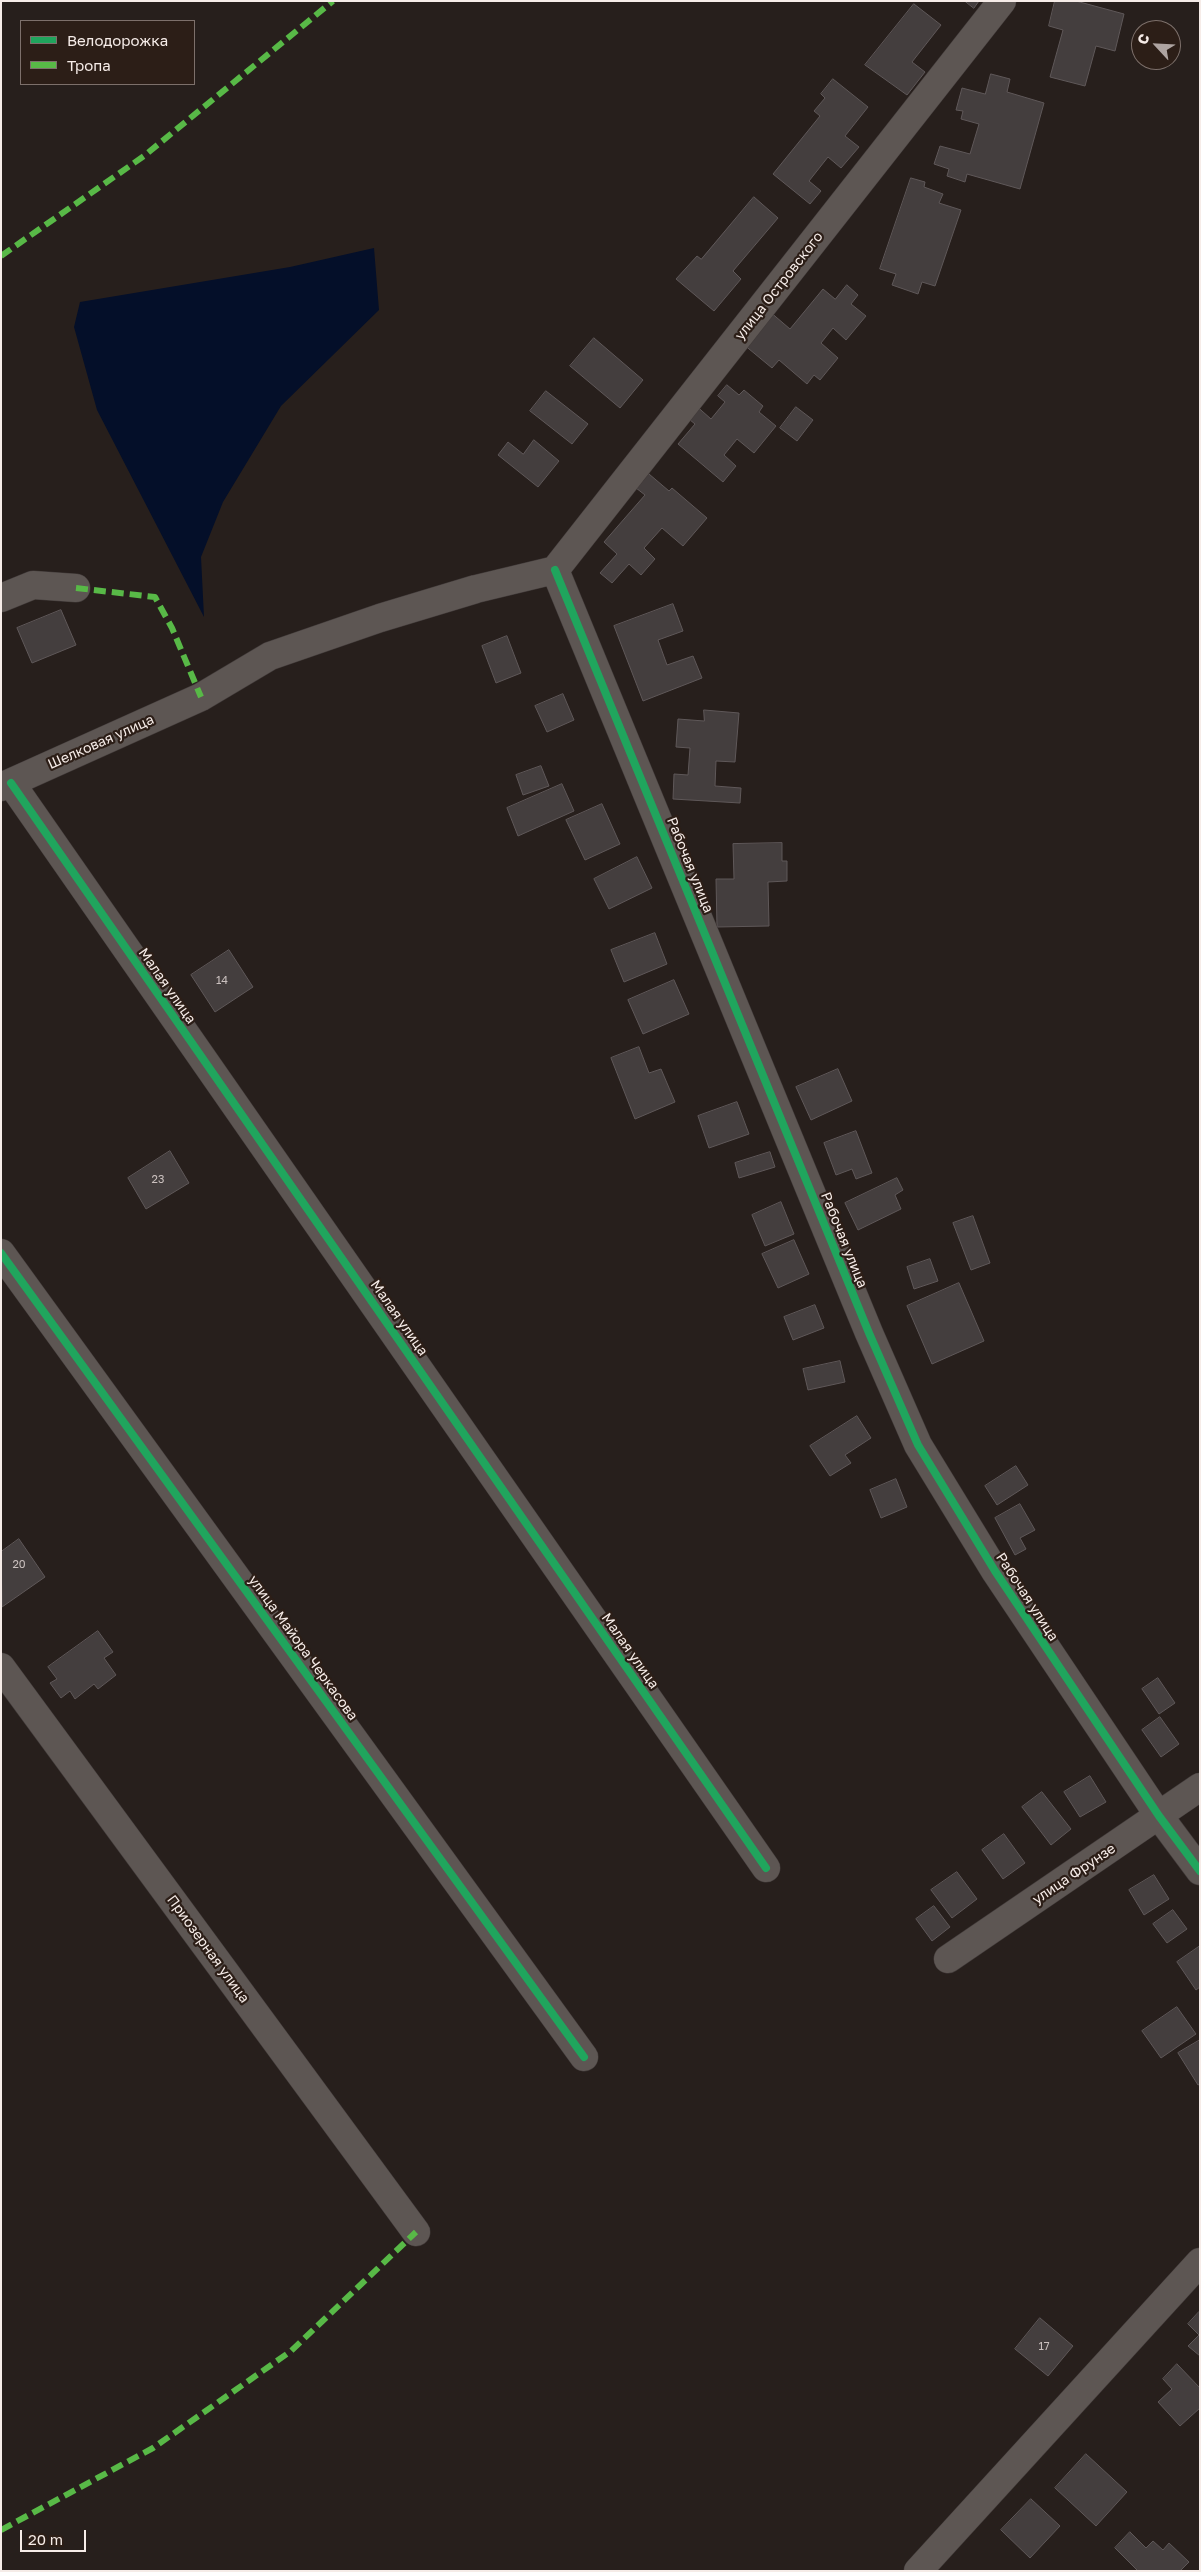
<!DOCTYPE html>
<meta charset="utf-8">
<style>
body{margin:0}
#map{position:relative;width:1201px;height:2572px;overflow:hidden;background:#271f1c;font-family:"Golos Text",sans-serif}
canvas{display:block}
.frame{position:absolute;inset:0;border:2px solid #f6ece8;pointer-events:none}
.legend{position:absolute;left:20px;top:20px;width:175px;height:65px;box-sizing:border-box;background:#2c1e17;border:1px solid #7d706b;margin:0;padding:6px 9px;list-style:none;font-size:15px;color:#f6ece8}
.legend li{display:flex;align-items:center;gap:10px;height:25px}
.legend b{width:25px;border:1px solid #7d706b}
.north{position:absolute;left:1131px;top:20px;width:50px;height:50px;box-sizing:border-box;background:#2c1e17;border:1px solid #7d706b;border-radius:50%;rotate:295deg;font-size:14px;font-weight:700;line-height:20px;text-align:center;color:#f6ece8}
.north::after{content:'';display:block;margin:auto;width:18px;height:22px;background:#aea4a1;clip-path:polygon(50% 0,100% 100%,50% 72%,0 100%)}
.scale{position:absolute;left:20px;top:2530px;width:66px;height:22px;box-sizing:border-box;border:2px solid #f6ece8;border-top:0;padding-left:6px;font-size:15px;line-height:18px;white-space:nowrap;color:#f6ece8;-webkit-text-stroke:4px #2c1e17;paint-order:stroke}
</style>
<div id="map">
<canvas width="1201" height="2572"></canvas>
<div class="frame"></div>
<ul class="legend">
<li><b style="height:6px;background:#20a55d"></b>Велодорожка</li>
<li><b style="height:6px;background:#58b947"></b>Тропа</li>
</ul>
<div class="north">С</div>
<div class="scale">20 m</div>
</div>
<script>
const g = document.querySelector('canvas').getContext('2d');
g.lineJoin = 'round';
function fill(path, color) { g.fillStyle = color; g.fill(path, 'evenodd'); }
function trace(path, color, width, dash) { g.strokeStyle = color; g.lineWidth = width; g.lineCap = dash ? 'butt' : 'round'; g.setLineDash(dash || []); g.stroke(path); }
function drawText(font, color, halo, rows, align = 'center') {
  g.font = font + ' "Golos Text",sans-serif'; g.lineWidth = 4.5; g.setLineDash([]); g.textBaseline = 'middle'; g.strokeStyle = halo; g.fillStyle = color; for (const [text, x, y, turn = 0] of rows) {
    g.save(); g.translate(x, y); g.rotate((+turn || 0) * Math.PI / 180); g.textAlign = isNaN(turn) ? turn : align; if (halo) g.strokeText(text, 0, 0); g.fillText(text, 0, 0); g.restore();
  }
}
const water = new Path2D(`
 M 374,248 L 379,310 L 281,406 L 223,502 L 201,557 L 204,617 L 97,410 L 74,327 L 80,302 L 290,267 Z`);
const building = new Path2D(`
 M 965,1 L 979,1 L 974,8 Z
 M 1055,1 L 1076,1 L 1124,14 L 1115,51 L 1096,46 L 1085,86 L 1050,77 L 1063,30 L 1049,26 Z
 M 914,4 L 941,25 L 912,62 L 925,72 L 907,95 L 865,65 Z
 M 991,74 L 1010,79 L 1007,92 L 1044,103 L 1020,189 L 967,174 L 965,182 L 947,176 L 949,169 L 934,164 L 940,146 L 970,154 L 979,124 L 961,119 L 963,111 L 956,110 L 962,88 L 985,94 Z
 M 833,79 L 868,107 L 845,136 L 859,147 L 841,168 L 828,157 L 809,181 L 821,191 L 810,204 L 773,174 L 820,116 L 814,111 L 825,98 L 821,94 Z
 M 911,178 L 925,182 L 924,187 L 943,194 L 939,203 L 961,210 L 935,286 L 922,282 L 918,294 L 892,285 L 896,274 L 880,269 Z
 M 754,197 L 778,218 L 733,271 L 741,279 L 714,311 L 676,279 L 697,256 L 701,259 Z
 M 847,285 L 858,295 L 851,304 L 866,316 L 846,340 L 833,328 L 821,343 L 838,358 L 820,380 L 814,375 L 807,384 L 779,360 L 772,368 L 743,344 L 769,311 L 790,329 L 823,289 L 835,299 Z
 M 594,338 L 643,380 L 620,408 L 570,366 Z
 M 727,385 L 739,395 L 744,390 L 763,406 L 759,412 L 776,426 L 754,453 L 737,439 L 724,455 L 736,466 L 723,482 L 678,444 L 695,424 L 684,415 L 693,403 L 711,419 L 725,402 L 718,396 Z
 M 546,391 L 588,424 L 572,444 L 530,411 Z
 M 796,407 L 813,420 L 797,441 L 780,428 Z
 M 534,440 L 559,461 L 538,487 L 498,455 L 508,442 L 523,454 Z
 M 649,474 L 669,491 L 672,488 L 707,518 L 683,546 L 662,528 L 644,548 L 655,559 L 641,575 L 629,564 L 612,583 L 600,573 L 617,554 L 604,542 L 645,495 L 636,488 Z
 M 673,604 L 683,631 L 658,640 L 667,665 L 693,656 L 702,678 L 643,701 L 614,626 Z
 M 61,610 L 76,645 L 32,663 L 17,628 Z
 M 507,636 L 521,673 L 496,683 L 482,646 Z
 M 563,694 L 574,720 L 547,732 L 535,706 Z
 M 704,710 L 739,713 L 735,762 L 716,761 L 715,786 L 741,788 L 740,803 L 673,799 L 674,774 L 688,775 L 690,748 L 676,747 L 678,719 L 704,721 Z
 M 541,766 L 549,786 L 523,795 L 516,775 Z
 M 562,784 L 574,811 L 518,836 L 507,808 Z
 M 602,804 L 620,844 L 585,860 L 566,820 Z
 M 782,843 L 782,861 L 787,861 L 787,881 L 768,882 L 769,926 L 717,927 L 716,879 L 734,879 L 733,844 Z
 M 637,857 L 652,888 L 609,909 L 594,879 Z
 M 655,933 L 667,964 L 624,982 L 611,950 Z
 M 229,950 L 253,987 L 215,1012 L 191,975 Z
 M 674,980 L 689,1014 L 643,1034 L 628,1000 Z
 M 639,1047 L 649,1073 L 661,1069 L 675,1102 L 635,1119 L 611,1058 Z
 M 838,1069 L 852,1101 L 811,1120 L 796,1087 Z
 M 737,1102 L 749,1134 L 709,1148 L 698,1116 Z
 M 856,1131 L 872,1173 L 856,1179 L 852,1169 L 836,1175 L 824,1143 Z
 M 170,1151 L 189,1183 L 146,1209 L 128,1178 Z
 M 770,1152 L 775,1167 L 739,1178 L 735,1163 Z
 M 897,1178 L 903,1190 L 895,1195 L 901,1209 L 858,1230 L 845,1203 Z
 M 781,1202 L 794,1234 L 765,1246 L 752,1215 Z
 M 973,1216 L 990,1263 L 971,1270 L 953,1223 Z
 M 794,1240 L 809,1274 L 778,1288 L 762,1254 Z
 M 930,1259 L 938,1281 L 914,1289 L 907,1267 Z
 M 959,1283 L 984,1341 L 932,1364 L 907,1306 Z
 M 815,1305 L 824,1328 L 793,1340 L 784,1317 Z
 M 840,1361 L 845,1382 L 808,1390 L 803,1369 Z
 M 857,1416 L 871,1438 L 845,1455 L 851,1463 L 830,1476 L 810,1446 Z
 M 1016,1466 L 1028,1485 L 997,1505 L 985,1486 Z
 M 896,1479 L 907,1507 L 881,1518 L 870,1490 Z
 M 1020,1504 L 1035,1530 L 1020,1538 L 1026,1549 L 1015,1555 L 995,1518 Z
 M 19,1539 L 45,1577 L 2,1607 L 1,1552 Z
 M 98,1631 L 113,1652 L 104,1658 L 116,1675 L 98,1689 L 94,1684 L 75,1699 L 70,1691 L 61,1698 L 50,1683 L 57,1679 L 48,1667 Z
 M 1158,1678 L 1175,1703 L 1159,1714 L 1142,1689 Z
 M 1160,1717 L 1179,1744 L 1161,1757 L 1142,1730 Z
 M 1090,1776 L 1106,1802 L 1080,1817 L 1064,1792 Z
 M 1042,1792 L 1071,1829 L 1051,1845 L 1022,1807 Z
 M 1004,1834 L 1025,1863 L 1003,1879 L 982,1850 Z
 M 957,1872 L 977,1899 L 952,1918 L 931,1890 Z
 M 1154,1875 L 1169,1899 L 1144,1915 L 1129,1890 Z
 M 934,1906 L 950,1927 L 932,1941 L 916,1919 Z
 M 1173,1910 L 1187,1929 L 1167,1943 L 1153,1924 Z
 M 1200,1946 L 1200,1987 L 1196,1990 L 1177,1962 Z
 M 1177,2007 L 1196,2034 L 1161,2058 L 1142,2031 Z
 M 1200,2040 L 1200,2084 L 1198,2085 L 1178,2053 Z
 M 1199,2312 L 1200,2313 L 1200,2356 L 1188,2346 L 1199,2335 L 1188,2324 Z
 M 1040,2318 L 1073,2346 L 1048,2376 L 1015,2349 Z
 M 1177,2364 L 1200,2388 L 1200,2408 L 1180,2426 L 1158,2402 L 1172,2389 L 1163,2379 Z
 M 1086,2454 L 1127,2492 L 1096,2526 L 1055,2488 Z
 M 1031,2499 L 1060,2526 L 1030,2558 L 1001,2530 Z
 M 1130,2532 L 1146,2548 L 1153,2541 L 1163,2550 L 1169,2543 L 1189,2562 L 1180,2571 L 1138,2571 L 1115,2548 Z`);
const minor = new Path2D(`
 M 555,570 L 869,1333 L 918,1445 L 995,1571 L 1159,1816 L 1200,1871
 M 555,570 L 1002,1
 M 1,598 L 33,585 L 76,588
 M 11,783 L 766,1868
 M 1,787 L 201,697 L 270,656 L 380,618 L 476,589 L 555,570
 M 1,1253 L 584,2057
 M 1,1667 L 416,2232
 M 948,1959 L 1200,1787
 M 918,2571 L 1200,2262`);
const quiet = new Path2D(`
 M 1,256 L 144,156 L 333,1
 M 76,588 L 155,597 L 172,628 L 201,697
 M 1,2530 L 153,2448 L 291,2351 L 416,2232`);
const cycleway = new Path2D(`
 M 555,570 L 869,1333 L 918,1445 L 995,1571 L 1159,1816 L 1200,1871
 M 11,783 L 766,1868
 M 1,1253 L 584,2057`);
const numberNames = [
 ["14",222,981],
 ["23",158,1180],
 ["20",19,1565],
 ["17",1044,2347]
];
const streetNames = [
 ["улица Островского",779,286,-52],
 ["Шелковая улица",101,742,-24],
 ["Рабочая улица",690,865,68],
 ["Малая улица",167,986,55],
 ["Рабочая улица",844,1240,68],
 ["Малая улица",399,1318,55],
 ["Рабочая улица",1027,1597,57],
 ["улица Майора Черкасова",303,1648,54],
 ["Малая улица",630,1651,55],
 ["улица Фрунзе",1074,1874,-34],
 ["Приозерная улица",208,1949,54]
];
fill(water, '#040f29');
fill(building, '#443e3e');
trace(building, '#5f5859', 1);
trace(minor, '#413a39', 29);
trace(minor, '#5d5653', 28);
trace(quiet, '#58b947', 6, [12, 6]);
trace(cycleway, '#20a55d', 8);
drawText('11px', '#cac0be', null, numberNames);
drawText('14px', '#f6ece8', '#2c1e17', streetNames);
</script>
